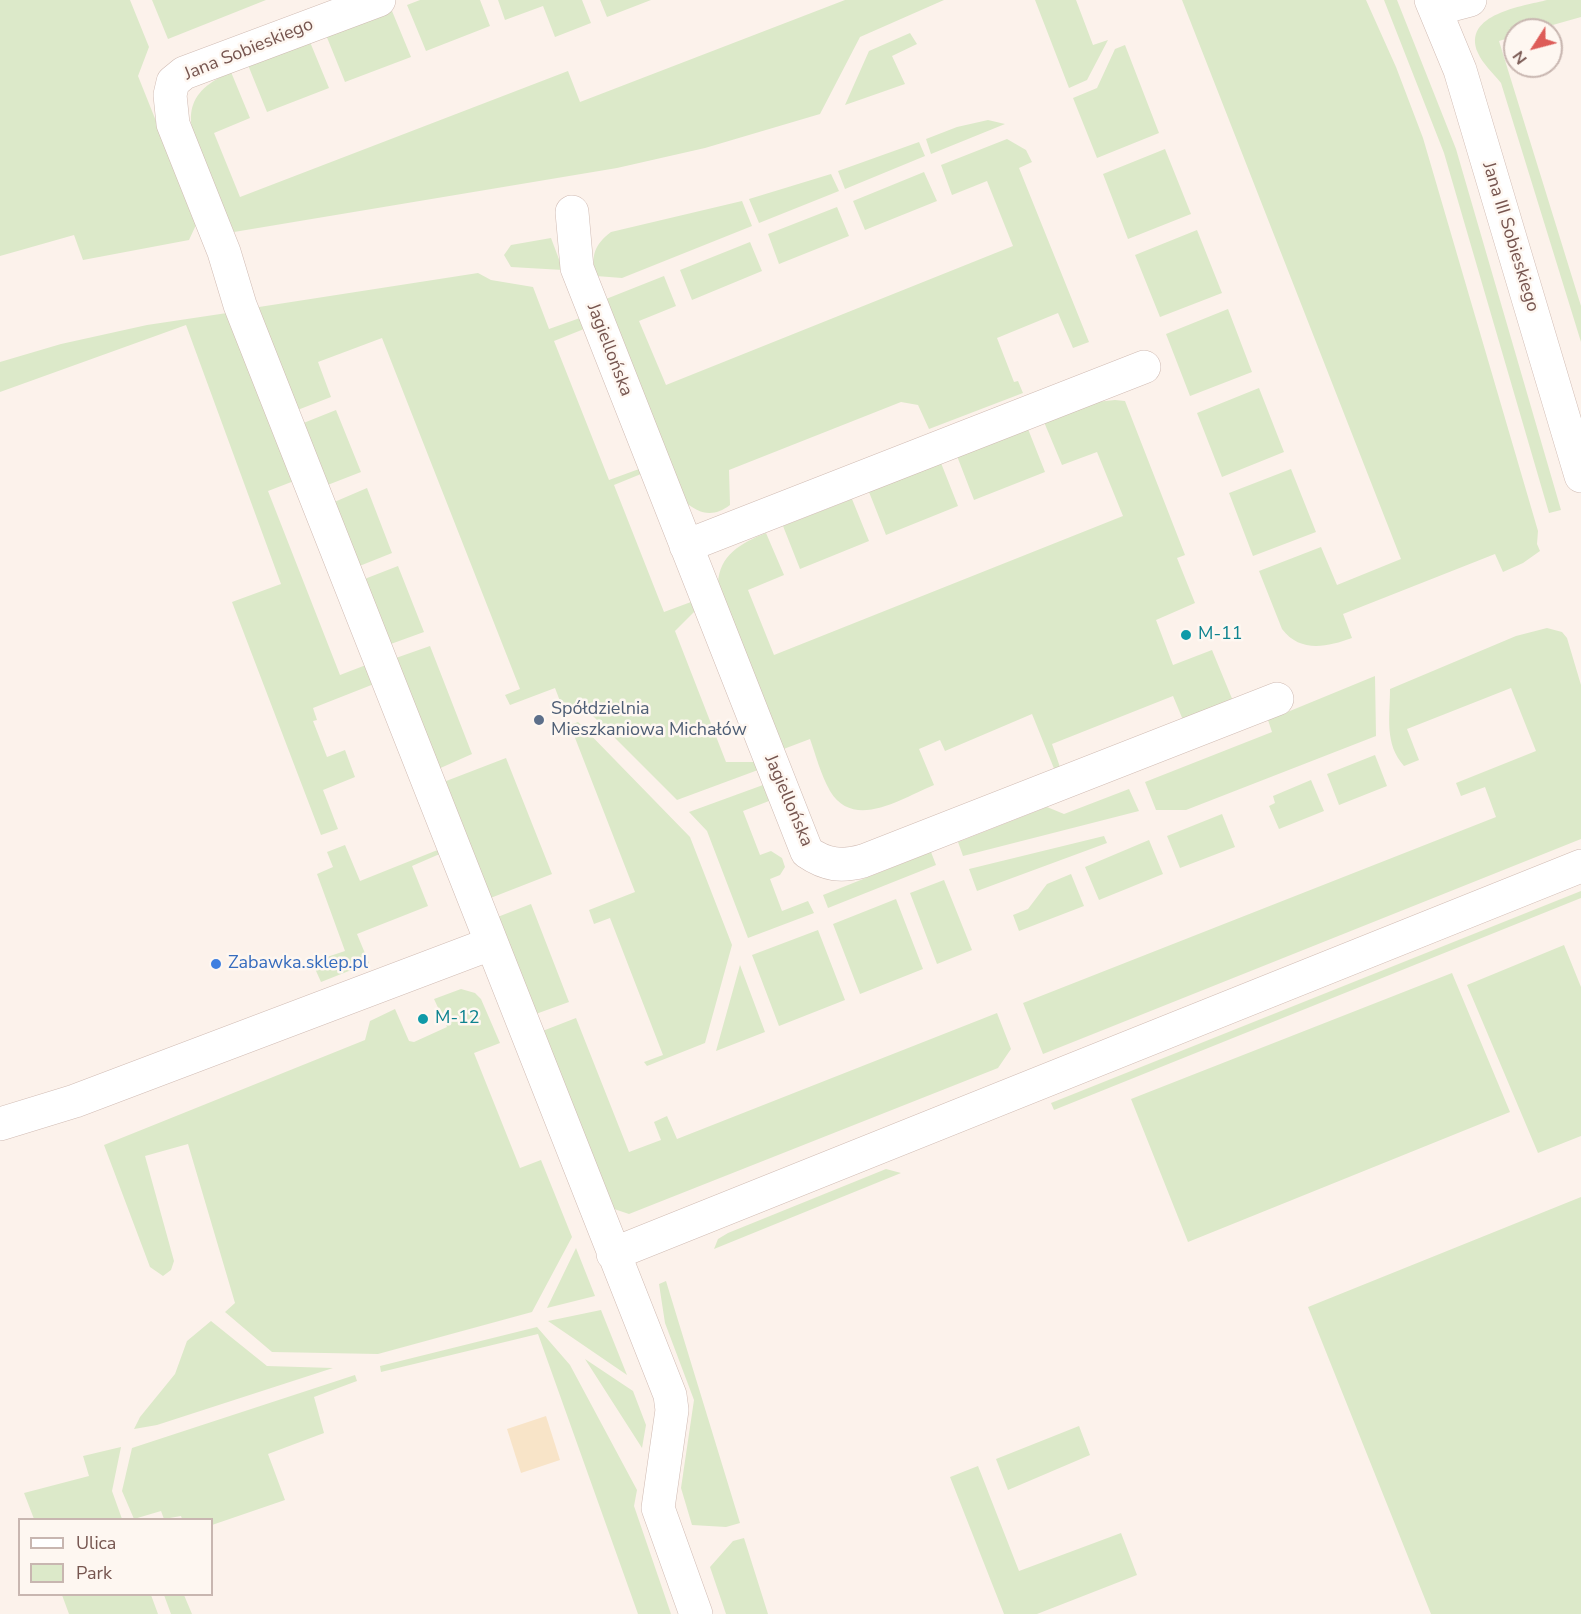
<!DOCTYPE html>
<meta charset="utf-8">
<style>
body{margin:0}
#map{position:relative;width:1581px;height:1614px;overflow:hidden;background:#fcf2eb;font-family:"Nunito Sans",sans-serif}
canvas{display:block}
.legend{position:absolute;left:18px;top:1518px;width:195px;height:78px;box-sizing:border-box;background:#fef7f1;border:2px solid #c8b6b0;margin:0;padding:8px 10px;list-style:none;font-size:18px;color:#76554f}
.legend li{display:flex;align-items:center;gap:12px;height:30px}
.legend b{width:30px;border:2px solid #c8b6b0}
.north{position:absolute;left:1503px;top:18px;width:60px;height:60px;box-sizing:border-box;background:#fef7f1;border:2px solid #c8b6b0;border-radius:50%;rotate:234deg;font-size:16px;font-weight:700;line-height:24px;text-align:center;color:#76554f}
.north::after{content:'';display:block;margin:auto;width:21px;height:27px;background:#dd5c58;clip-path:polygon(50% 0,100% 100%,50% 72%,0 100%)}
</style>
<div id="map">
<canvas width="1581" height="1614"></canvas>
<ul class="legend">
<li><b style="height:8px;background:#fff"></b>Ulica</li>
<li><b style="height:16px;background:#dce9c9"></b>Park</li>
</ul>
<div class="north">N</div>
</div>
<script>
const g = document.querySelector('canvas').getContext('2d');
g.lineJoin = 'round';
function fill(path, color) { g.fillStyle = color; g.fill(path, 'evenodd'); }
function trace(path, color, width, dash) { g.strokeStyle = color; g.lineWidth = width; g.lineCap = dash ? 'butt' : 'round'; g.setLineDash(dash || []); g.stroke(path); }
function drawText(font, color, halo, rows, align = 'center') {
  g.font = font + ' "Nunito Sans",sans-serif'; g.lineWidth = 5; g.setLineDash([]); g.textBaseline = 'middle'; g.strokeStyle = halo; g.fillStyle = color; for (const [text, x, y, turn = 0] of rows) {
    g.save(); g.translate(x, y); g.rotate((+turn || 0) * Math.PI / 180); g.textAlign = isNaN(turn) ? turn : align; if (halo) g.strokeText(text, 0, 0); g.fillText(text, 0, 0); g.restore();
  }
}
const green = new Path2D(`
 M 0,0 L 130,0 L 149,47 L 138,76 L 194,216 L 196,225 L 189,240 L 83,260 L 74,235 L 0,256 Z
 M 152,0 L 266,0 L 168,39 Z
 M 420,0 L 480,0 L 490,26 L 426,51 L 407,5 Z
 M 498,0 L 582,0 L 591,23 L 555,37 L 543,6 L 505,20 Z
 M 600,0 L 651,0 L 607,17 Z
 M 845,0 L 944,0 L 860,37 L 820,114 L 705,148 L 617,168 L 234,232 C 225,212 216,192 207,171 C 187,126 177,95 231,72 L 250,118 L 214,133 L 240,197 L 568,71 L 580,102 Z
 M 1035,0 L 1076,0 L 1093,45 L 1108,40 L 1087,80 L 1069,88 Z
 M 1182,0 L 1366,0 L 1396,67 L 1423,138 L 1538,531 L 1537,544 L 1540,551 L 1523,563 L 1503,572 L 1495,554 L 1343,614 L 1352,638 C 1327,647 1300,653 1282,629 L 1259,571 L 1321,547 L 1337,585 L 1401,559 Z
 M 1384,0 L 1397,0 L 1456,149 L 1561,510 L 1549,513 L 1444,153 Z
 M 1547,0 L 1581,0 L 1581,17 L 1535,30 L 1515,30 L 1515,36 L 1499,41 L 1581,306 L 1581,342 L 1501,83 C 1494,74 1482,63 1478,53 C 1461,14 1524,6 1547,0 Z
 M 392,11 L 411,57 L 345,82 L 326,35 Z
 M 910,33 L 917,44 L 892,56 L 905,84 L 845,105 L 869,51 Z
 M 310,42 L 329,88 L 267,112 L 248,65 Z
 M 1125,45 L 1159,133 L 1097,158 L 1073,98 L 1097,88 L 1115,49 Z
 M 988,120 L 1005,124 L 931,154 L 926,139 L 957,127 Z
 M 1007,139 L 1026,150 L 1032,162 L 1019,168 L 1089,342 L 1073,348 L 1058,313 L 997,338 L 1014,382 L 1018,381 L 1023,393 L 929,429 L 918,405 L 901,402 L 729,470 L 730,505 C 713,518 699,514 684,501 L 606,299 L 664,276 L 676,306 L 639,321 L 666,385 L 1013,246 L 987,181 L 952,195 L 941,165 Z
 M 919,142 L 925,156 L 845,189 L 838,171 Z
 M 1165,149 L 1191,214 L 1128,239 L 1103,174 Z
 M 924,172 L 937,201 L 865,230 L 853,201 Z
 M 831,174 L 839,191 L 759,223 L 749,199 Z
 M 742,201 L 752,226 L 622,278 L 596,276 C 590,256 595,244 611,232 Z
 M 837,207 L 849,236 L 779,264 L 768,234 Z
 M 1197,230 L 1222,293 L 1160,317 L 1135,255 Z
 M 551,238 L 563,270 L 511,267 L 504,255 L 511,245 Z
 M 750,242 L 762,271 L 692,300 L 680,270 Z
 M 478,273 L 491,280 L 533,287 L 549,329 L 580,318 L 584,329 L 554,341 L 609,480 L 639,469 L 641,474 L 614,485 L 664,612 L 691,602 L 695,611 L 675,631 L 726,762 L 755,762 L 758,770 L 677,800 L 580,703 L 563,709 L 555,688 L 510,705 L 505,695 L 520,689 L 382,338 L 318,362 L 331,397 L 295,411 L 258,313 L 259,307 Z
 M 1228,309 L 1252,372 L 1190,396 L 1166,334 Z
 M 227,313 L 294,481 L 268,491 L 340,675 L 366,665 L 374,684 L 313,708 L 317,720 L 313,721 L 327,757 L 345,750 L 355,777 L 323,790 L 338,829 L 321,835 L 232,602 L 281,584 L 186,325 L 0,392 L 0,362 L 61,344 L 147,325 Z
 M 1259,388 L 1284,452 L 1222,477 L 1197,413 Z
 M 1115,400 L 1125,401 L 1185,555 L 1177,558 L 1195,603 L 1156,620 L 1173,665 L 1212,650 L 1233,701 L 1183,720 L 1173,696 L 1052,744 L 1061,770 L 1055,771 L 1032,714 L 945,751 L 940,740 L 919,749 L 934,785 C 902,798 854,831 830,791 C 821,775 816,756 810,739 L 781,750 L 718,584 C 719,555 741,543 766,533 L 784,575 L 748,590 L 774,655 L 1123,516 L 1097,452 L 1062,465 L 1044,422 L 1096,402 Z
 M 336,410 L 361,472 L 325,486 L 301,424 Z
 M 1028,429 L 1045,472 L 974,500 L 957,456 Z
 M 941,463 L 958,506 L 886,535 L 869,492 Z
 M 1291,469 L 1316,532 L 1253,556 L 1229,493 Z
 M 367,488 L 392,553 L 357,567 L 332,503 Z
 M 852,499 L 869,541 L 800,569 L 783,526 Z
 M 398,566 L 424,632 L 388,645 L 362,580 Z
 M 1547,628 L 1562,632 L 1567,638 L 1581,685 L 1581,839 L 1043,1054 L 1023,1003 L 1496,817 L 1485,787 L 1461,796 L 1456,783 L 1536,751 L 1511,688 L 1407,729 L 1419,760 L 1404,766 C 1384,744 1390,717 1390,689 L 1516,636 Z
 M 430,646 L 472,754 L 436,770 L 393,659 Z
 M 1375,676 L 1376,736 L 1186,810 L 1156,810 L 1145,782 L 1272,732 L 1268,720 Z
 M 578,722 L 690,837 L 732,945 L 705,1043 L 647,1066 L 644,1062 L 663,1055 L 610,918 L 594,924 L 589,910 L 635,892 L 570,725 Z
 M 1375,755 L 1387,786 L 1339,805 L 1327,774 Z
 M 506,758 L 552,874 L 488,899 L 441,783 Z
 M 1311,780 L 1324,811 L 1279,829 L 1269,806 L 1275,803 L 1273,796 Z
 M 763,785 L 769,801 L 743,811 L 760,855 L 771,851 L 782,858 L 785,867 L 780,875 L 770,879 L 782,911 L 808,901 L 814,913 L 748,938 L 707,831 L 689,812 Z
 M 1129,789 L 1139,811 L 963,856 L 958,842 L 1047,807 L 1064,814 Z
 M 1222,814 L 1235,847 L 1180,868 L 1167,836 Z
 M 1104,836 L 1107,843 L 977,891 L 969,869 Z
 M 1149,840 L 1163,874 L 1099,900 L 1085,867 Z
 M 345,845 L 360,881 L 440,849 L 442,853 L 412,866 L 428,906 L 357,934 L 369,963 L 321,982 L 312,962 L 345,951 L 317,874 L 333,867 L 327,852 Z
 M 931,852 L 936,865 L 828,908 L 823,895 Z
 M 1071,874 L 1084,906 L 1019,931 L 1013,915 L 1028,909 L 1047,884 Z
 M 944,880 L 972,950 L 937,964 L 910,893 Z
 M 1581,891 L 1581,898 L 1054,1110 L 1051,1103 Z
 M 896,899 L 923,969 L 860,994 L 833,924 Z
 M 531,904 L 569,1002 L 533,1015 L 495,918 Z
 M 818,930 L 845,1000 L 779,1026 L 752,955 Z
 M 1564,945 L 1581,987 L 1581,1136 L 1538,1153 L 1467,985 Z
 M 740,965 L 765,1032 L 716,1051 Z
 M 1452,973 L 1510,1112 L 1188,1242 L 1131,1099 Z
 M 461,989 L 475,993 L 481,999 L 500,1043 L 474,1053 L 520,1168 L 541,1160 L 572,1237 L 532,1312 L 378,1354 L 272,1352 L 225,1312 L 235,1303 L 188,1144 L 145,1156 L 174,1261 L 171,1270 L 163,1276 L 150,1267 L 104,1145 L 365,1040 L 370,1021 L 395,1009 L 409,1041 L 414,1042 L 447,1027 L 434,999 Z
 M 997,1013 L 1011,1049 L 998,1068 L 629,1214 L 608,1207 L 540,1032 L 576,1018 L 629,1152 L 661,1140 L 654,1122 L 667,1116 L 677,1139 Z
 M 886,1169 L 901,1173 L 714,1249 L 718,1239 L 728,1233 Z
 M 1581,1197 L 1581,1614 L 1431,1614 L 1308,1307 Z
 M 576,1248 L 595,1296 L 547,1308 Z
 M 666,1281 L 740,1523 L 726,1527 L 692,1525 L 681,1488 L 694,1400 L 665,1323 L 659,1284 Z
 M 601,1310 L 627,1375 L 548,1321 Z
 M 211,1321 L 267,1366 L 333,1368 L 157,1425 L 134,1429 L 140,1417 L 175,1374 L 187,1341 Z
 M 537,1327 L 570,1365 L 637,1490 L 634,1506 L 671,1614 L 638,1614 L 538,1334 L 381,1372 L 380,1366 Z
 M 585,1359 L 633,1391 L 646,1425 L 642,1448 Z
 M 355,1375 L 357,1381 L 314,1397 L 324,1433 L 268,1454 L 285,1500 L 212,1525 L 212,1520 L 182,1519 L 181,1516 L 164,1519 L 161,1511 L 134,1519 L 122,1491 L 132,1448 Z
 M 1079,1426 L 1090,1455 L 1008,1490 L 996,1459 Z
 M 121,1447 L 112,1491 L 122,1519 L 34,1519 L 24,1493 L 89,1476 L 83,1456 Z
 M 978,1466 L 1019,1571 L 1121,1533 L 1137,1575 L 1037,1614 L 1004,1614 L 950,1477 Z
 M 744,1538 L 768,1614 L 726,1614 L 710,1567 L 733,1541 Z
 M 62,1595 L 151,1595 L 158,1614 L 69,1614 Z
 M 164,1595 L 184,1595 L 192,1614 L 171,1614 Z`);
const sand = new Path2D(`
 M 546,1416 L 560,1460 L 521,1473 L 507,1429 Z`);
const street = new Path2D(`
 M 379,0 L 184,73 L 173,82 L 170,95 L 173,124 L 224,252 L 240,305 L 670,1395 L 672,1410 L 658,1508 L 696,1614
 M 1431,0 L 1460,70 L 1581,476
 M 1436,9 L 1470,0
 M 572,212 L 577,268 L 807,852 C 826,865 841,867 863,861 L 1277,699
 M 686,546 L 1144,367
 M 0,1124 L 75,1101 L 490,944
 M 613,1254 L 1581,866`);
const markers = [
 [1186,635,6,"#0f9aa8"],
 [539,720,6,"#5c6f8a"],
 [216,964,6,"#3f7fe0"],
 [423,1019,6,"#0f9aa8"]
];
const streetNames = [
 ["Jana Sobieskiego",249,50,-22],
 ["Jana III Sobieskiego",1510,237,73],
 ["Jagiellońska",609,350,69],
 ["Jagiellońska",788,801,67]
];
const cultureNames = [
 ["M-11",1198,635],
 ["M-12",435,1019]
];
const serviceNames = [
 ["Spółdzielnia",551,710],
 ["Mieszkaniowa Michałów",551,731]
];
const shopNames = [
 ["Zabawka.sklep.pl",228,964]
];
fill(green, '#dce9c9');
fill(sand, '#f8e4c8');
trace(street, '#d0bbb3', 34);
trace(street, '#fff', 33);
for (const [x, y, r, color] of markers) { const dot = new Path2D(); dot.arc(x, y, r, 0, 2 * Math.PI); g.fillStyle = color; g.fill(dot); trace(dot, '#fef7f1', 2); }
drawText('18px', '#76554f', '#fef7f1', streetNames);
drawText('18px', '#0d838f', '#fef7f1', cultureNames, 'left');
drawText('18px', '#4e5e75', '#fef7f1', serviceNames, 'left');
drawText('18px', '#366cbe', '#fef7f1', shopNames, 'left');
</script>
